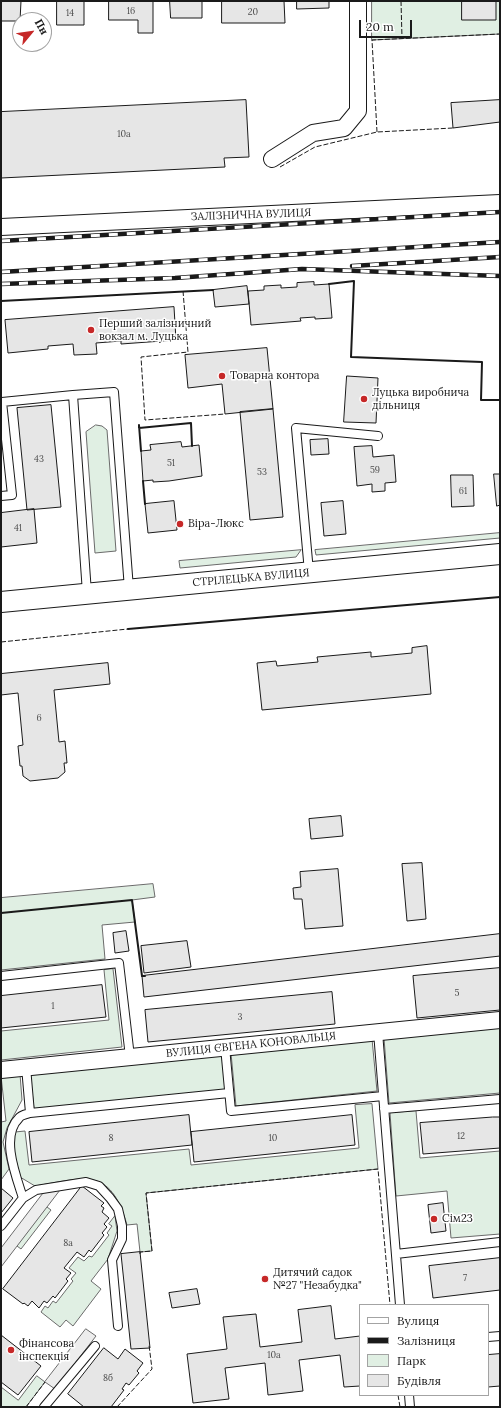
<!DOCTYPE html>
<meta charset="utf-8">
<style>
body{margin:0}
#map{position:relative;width:501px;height:1408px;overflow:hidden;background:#fff;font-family:Lora,serif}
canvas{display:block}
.frame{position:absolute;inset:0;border:2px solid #1a1a1a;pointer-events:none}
.legend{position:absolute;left:359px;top:1304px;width:130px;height:92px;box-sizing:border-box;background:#fff;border:1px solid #a3a3a3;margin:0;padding:5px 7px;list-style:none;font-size:12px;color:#1a1a1a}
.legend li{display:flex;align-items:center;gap:8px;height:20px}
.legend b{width:20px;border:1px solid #a3a3a3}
.north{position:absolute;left:12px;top:12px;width:40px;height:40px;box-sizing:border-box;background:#fff;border:1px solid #a3a3a3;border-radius:50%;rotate:61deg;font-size:11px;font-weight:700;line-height:16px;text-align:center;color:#1a1a1a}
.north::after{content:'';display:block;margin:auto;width:14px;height:18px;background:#c62828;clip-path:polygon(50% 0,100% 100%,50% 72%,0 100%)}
.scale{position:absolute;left:359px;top:20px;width:53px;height:18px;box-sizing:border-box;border:2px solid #1a1a1a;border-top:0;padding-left:5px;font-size:12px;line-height:14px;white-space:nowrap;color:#1a1a1a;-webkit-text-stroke:3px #fff;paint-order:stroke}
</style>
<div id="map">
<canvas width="501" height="1408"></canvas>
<div class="frame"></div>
<ul class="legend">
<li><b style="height:5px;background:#fff"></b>Вулиця</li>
<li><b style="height:5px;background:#1a1a1a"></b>Залізниця</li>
<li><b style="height:11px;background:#e0efe3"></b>Парк</li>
<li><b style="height:11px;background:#e6e6e6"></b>Будівля</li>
</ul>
<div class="north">Пн</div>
<div class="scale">20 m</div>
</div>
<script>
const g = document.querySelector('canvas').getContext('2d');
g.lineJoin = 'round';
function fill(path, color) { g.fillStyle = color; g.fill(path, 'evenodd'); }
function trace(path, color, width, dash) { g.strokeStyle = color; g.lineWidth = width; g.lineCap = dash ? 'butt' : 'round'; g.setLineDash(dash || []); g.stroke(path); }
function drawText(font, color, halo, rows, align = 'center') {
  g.font = font + ' Lora,serif'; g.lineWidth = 3; g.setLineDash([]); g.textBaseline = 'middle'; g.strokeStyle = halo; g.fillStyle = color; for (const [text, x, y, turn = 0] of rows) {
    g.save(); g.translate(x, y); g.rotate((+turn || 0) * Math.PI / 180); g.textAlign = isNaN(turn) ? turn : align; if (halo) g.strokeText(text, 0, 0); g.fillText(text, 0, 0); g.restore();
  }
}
const green = new Path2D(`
 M 372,1 L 500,1 L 500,34 L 372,40 Z
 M 96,425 L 102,426 L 107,430 L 116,551 L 95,553 L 86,432 Z
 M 500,533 L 500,538 L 316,555 L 315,550 Z
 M 301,550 L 296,557 L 180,568 L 179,561 Z
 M 153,884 L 155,897 L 132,900 L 135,922 L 102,925 L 105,959 L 1,970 L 1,898 Z
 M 113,969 L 122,1047 L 1,1060 L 1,1031 L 109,1020 L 104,970 Z
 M 500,1026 L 500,1093 L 389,1103 L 384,1038 Z
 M 372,1039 L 377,1091 L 236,1106 L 231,1053 Z
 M 223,1054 L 226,1090 L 34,1109 L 30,1073 Z
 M 20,1074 L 22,1100 L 7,1128 L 3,1142 L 9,1169 L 1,1180 L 1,1122 L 6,1121 L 1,1076 Z
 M 372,1104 L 378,1169 L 146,1193 L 152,1251 L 140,1252 L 137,1224 L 127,1225 C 110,1165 84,1178 35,1186 L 20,1177 L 12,1143 L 15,1132 L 25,1131 L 29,1165 L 189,1149 L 191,1165 L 359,1148 L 355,1105 Z
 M 416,1111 L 420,1158 L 500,1151 L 500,1234 L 451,1238 L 447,1191 L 396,1196 L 390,1113 Z
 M 47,1207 L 51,1210 L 21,1249 L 17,1246 Z
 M 115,1216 L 117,1231 L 108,1259 L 91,1281 L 101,1289 L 73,1326 L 66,1320 L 60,1327 L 41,1312 L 45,1306 L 48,1308 L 53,1301 L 56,1303 L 73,1281 L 71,1279 L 76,1273 L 69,1268 L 78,1257 L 84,1261 L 89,1256 L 92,1257 L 109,1235 L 107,1233 L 112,1226 L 109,1224 Z
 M 37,1376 L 45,1382 L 26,1407 L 1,1407 L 1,1387 L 18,1400 Z`);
const parking = new Path2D(`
 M 60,1190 L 47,1207 L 1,1267 L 1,1248 L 43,1193 Z
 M 86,1329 L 96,1336 L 55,1389 L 45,1382 Z`);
const building = new Path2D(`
 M 1,1 L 21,1 L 20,21 L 1,21 Z
 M 57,1 L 84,1 L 84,25 L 57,25 Z
 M 109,1 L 153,1 L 153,33 L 138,33 L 138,20 L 109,20 Z
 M 170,1 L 202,1 L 202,18 L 171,18 Z
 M 222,1 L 284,1 L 285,23 L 222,23 Z
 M 297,1 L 329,1 L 329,8 L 297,9 Z
 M 462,1 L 496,1 L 496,20 L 462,20 Z
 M 246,100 L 249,157 L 224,158 L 225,167 L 1,178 L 1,112 Z
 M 500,100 L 500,122 L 453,128 L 451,103 Z
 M 314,282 L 314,285 L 329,284 L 332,318 L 315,319 L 315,317 L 300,318 L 301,321 L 251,325 L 248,291 L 264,290 L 264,286 L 281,285 L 281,288 L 297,287 L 297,283 Z
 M 247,286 L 249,304 L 215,307 L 213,290 Z
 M 174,307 L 176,340 L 121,344 L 121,341 L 96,343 L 97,354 L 74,355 L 73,344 L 48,346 L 48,349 L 8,353 L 5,320 Z
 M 267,348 L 273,409 L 225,414 L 222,384 L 188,388 L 185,355 Z
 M 347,376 L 378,378 L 376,423 L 344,422 Z
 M 51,405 L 61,507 L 27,510 L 17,408 Z
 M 273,409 L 283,517 L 250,520 L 240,412 Z
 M 328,439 L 329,454 L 311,455 L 310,440 Z
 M 181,442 L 182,447 L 199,445 L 202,476 L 169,481 L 153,482 L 153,480 L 143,481 L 141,451 L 151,450 L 150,445 Z
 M 372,446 L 373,457 L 394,455 L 396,482 L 385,483 L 385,491 L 372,492 L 372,484 L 357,486 L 354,447 Z
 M 494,474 L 500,474 L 500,505 L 497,506 Z
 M 451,475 L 473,475 L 474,506 L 452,507 Z
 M 174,501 L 177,530 L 148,533 L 145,504 Z
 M 343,501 L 346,534 L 324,536 L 321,503 Z
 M 34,509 L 37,543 L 1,547 L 1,513 Z
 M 427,646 L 431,694 L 262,710 L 257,663 L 276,661 L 277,666 L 318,662 L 317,657 L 371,652 L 371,657 L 412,653 L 412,648 Z
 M 108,663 L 110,684 L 54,690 L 59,742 L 65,741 L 67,763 L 64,763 L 65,772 L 58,778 L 30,781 L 23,776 L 22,766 L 20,766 L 18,746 L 23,745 L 18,693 L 1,695 L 1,674 Z
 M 341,816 L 343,836 L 311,839 L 309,819 Z
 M 422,863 L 426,919 L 407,921 L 402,864 Z
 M 338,869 L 343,926 L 305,929 L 302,899 L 294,899 L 293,888 L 301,887 L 300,872 Z
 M 126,931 L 129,951 L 115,953 L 113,933 Z
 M 500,934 L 500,956 L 144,997 L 142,976 Z
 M 187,941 L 191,967 L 144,973 L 141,946 Z
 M 500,968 L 500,1010 L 417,1018 L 413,976 Z
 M 102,985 L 106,1017 L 1,1028 L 1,996 Z
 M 332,992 L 335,1024 L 148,1042 L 145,1010 Z
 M 189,1115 L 192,1145 L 32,1162 L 29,1132 Z
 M 352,1115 L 355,1145 L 194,1162 L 191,1132 Z
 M 493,1117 L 500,1117 L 500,1148 L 423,1154 L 420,1123 Z
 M 82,1186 L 104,1203 L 101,1206 L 104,1208 L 102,1212 L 109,1218 L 104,1224 L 107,1227 L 102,1233 L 104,1235 L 91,1252 L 89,1250 L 84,1257 L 77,1252 L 64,1268 L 71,1273 L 66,1279 L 68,1281 L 55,1298 L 53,1296 L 47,1303 L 44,1301 L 39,1308 L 32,1301 L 28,1306 L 24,1303 L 23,1304 L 3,1289 Z
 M 1,1188 L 13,1198 L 1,1213 Z
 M 443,1203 L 446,1231 L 431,1233 L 428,1205 Z
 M 140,1252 L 150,1348 L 131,1349 L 121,1254 Z
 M 500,1258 L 500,1290 L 433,1298 L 429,1266 Z
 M 197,1289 L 200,1304 L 172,1308 L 169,1293 Z
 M 331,1306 L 335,1339 L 360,1336 L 360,1386 L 344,1387 L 340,1355 L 299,1360 L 303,1391 L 268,1395 L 265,1363 L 225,1368 L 229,1399 L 193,1403 L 187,1354 L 227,1349 L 223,1317 L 256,1314 L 260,1347 L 302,1342 L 298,1310 Z
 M 1,1335 L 41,1366 L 18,1395 L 1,1382 Z
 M 104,1348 L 118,1359 L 125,1349 L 143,1363 L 137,1371 L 139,1373 L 129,1385 L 126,1383 L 122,1389 L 124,1390 L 111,1407 L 84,1407 L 68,1394 Z
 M 500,1354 L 500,1386 L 488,1387 L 488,1355 Z`);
const service = new Path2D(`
 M 1,496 L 12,495 L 2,402 L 73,395
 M 309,572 L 296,428 L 378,436
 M 87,593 L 73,395 L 114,392 L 129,589
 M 1,976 L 119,963 L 130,1057
 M 378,1032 L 400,1305
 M 225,1047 L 231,1111 L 383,1096
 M 26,1067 L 30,1113 L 229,1093
 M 384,1109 L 500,1099
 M 23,1198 L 36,1190 L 86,1182 L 99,1186 L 110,1198 L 118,1209 L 122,1226 L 122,1239 L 112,1260 L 118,1326
 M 1,1226 L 23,1198 C 16,1176 0,1136 19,1118 C 21,1115 27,1114 30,1113
 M 396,1254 L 500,1242
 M 488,1337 L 500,1336
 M 409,1395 L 410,1407
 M 44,1407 L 95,1346`);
const minor = new Path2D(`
 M 272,159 L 313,133 L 344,128 L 358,111 L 358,1
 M 1,227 L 500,203
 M 1,1070 L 500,1020`);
const tertiary = new Path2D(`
 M 1,602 L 500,554`);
const rail = new Path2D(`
 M 1,241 L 500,212
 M 352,266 L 500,257
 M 1,272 L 500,242
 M 1,284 L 175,278 L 302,269 L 500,276`);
const fence = new Path2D(`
 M 401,1 L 402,38
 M 377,132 L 372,40 L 500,34
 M 280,167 L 315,147 L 377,132 L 453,128
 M 183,291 L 188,352 L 141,357 L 145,420 L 225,414
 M 1,642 L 128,629
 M 140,1254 L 140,1252 L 152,1251 L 146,1193 L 378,1169 L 390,1305
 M 398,1395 L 400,1407
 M 26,1407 L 45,1382
 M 117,1407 L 152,1369 L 149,1345`);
const wall = new Path2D(`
 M 329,284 L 354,281 L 351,357 L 482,362 L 481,400 L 500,400
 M 1,301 L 213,290
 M 141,451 L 139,425 L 139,428 L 191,423 L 192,446
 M 143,481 L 145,504
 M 128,629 L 500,597
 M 1,913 L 132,900 L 142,976 L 145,976`);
const markers = [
 [91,330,4,"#c62828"],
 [222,376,4,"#c62828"],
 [364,399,4,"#c62828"],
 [180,524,4,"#c62828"],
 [434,1219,4,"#c62828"],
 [265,1279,4,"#c62828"],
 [11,1350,4,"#c62828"]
];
const numberNames = [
 ["16",131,11],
 ["20",253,12],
 ["14",70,13],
 ["10а",124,134],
 ["43",39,459],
 ["51",171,463],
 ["59",375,470],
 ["53",262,472],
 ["61",463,491],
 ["41",18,528],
 ["6",39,718],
 ["5",457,993],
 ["1",53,1006],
 ["3",240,1017],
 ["12",461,1136],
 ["8",111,1138],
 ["10",273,1138],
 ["8а",68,1243],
 ["7",465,1278],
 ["10а",274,1355],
 ["8б",108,1378]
];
const streetNames = [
 ["ЗАЛІЗНИЧНА ВУЛИЦЯ",251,215,-2],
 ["СТРІЛЕЦЬКА ВУЛИЦЯ",251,578,-5],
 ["ВУЛИЦЯ ЄВГЕНА КОНОВАЛЬЦЯ",251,1045,-6]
];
const poiNames = [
 ["Перший залізничний",99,324],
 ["вокзал м. Луцька",99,337],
 ["Товарна контора",230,376],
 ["Луцька виробнича",372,393],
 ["дільниця",372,406],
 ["Віра-Люкс",188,524],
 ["Сім23",442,1219],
 ["Дитячий садок",273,1273],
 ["№27 \"Незабудка\"",273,1286],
 ["Фінансова",19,1344],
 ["інспекція",19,1357]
];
fill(green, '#e0efe3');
trace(green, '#6a6a6a', 1);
fill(parking, '#ededed');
trace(parking, '#6a6a6a', 1);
fill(building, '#e6e6e6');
trace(building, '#1a1a1a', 1);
trace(service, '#1a1a1a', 10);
trace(minor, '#1a1a1a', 18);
trace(tertiary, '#1a1a1a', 22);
trace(service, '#fff', 8);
trace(minor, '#fff', 16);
trace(tertiary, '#fff', 20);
trace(rail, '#1a1a1a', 4.5);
trace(rail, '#fff', 3, [9]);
trace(fence, '#1a1a1a', 1, [5, 2]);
trace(wall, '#1a1a1a', 2);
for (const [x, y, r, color] of markers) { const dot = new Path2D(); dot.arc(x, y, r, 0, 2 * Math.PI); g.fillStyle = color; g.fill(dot); trace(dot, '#fff', 1.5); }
drawText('9px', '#4d4d4d', null, numberNames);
drawText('11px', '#1a1a1a', '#fff', streetNames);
drawText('11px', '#1a1a1a', '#fff', poiNames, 'left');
</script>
